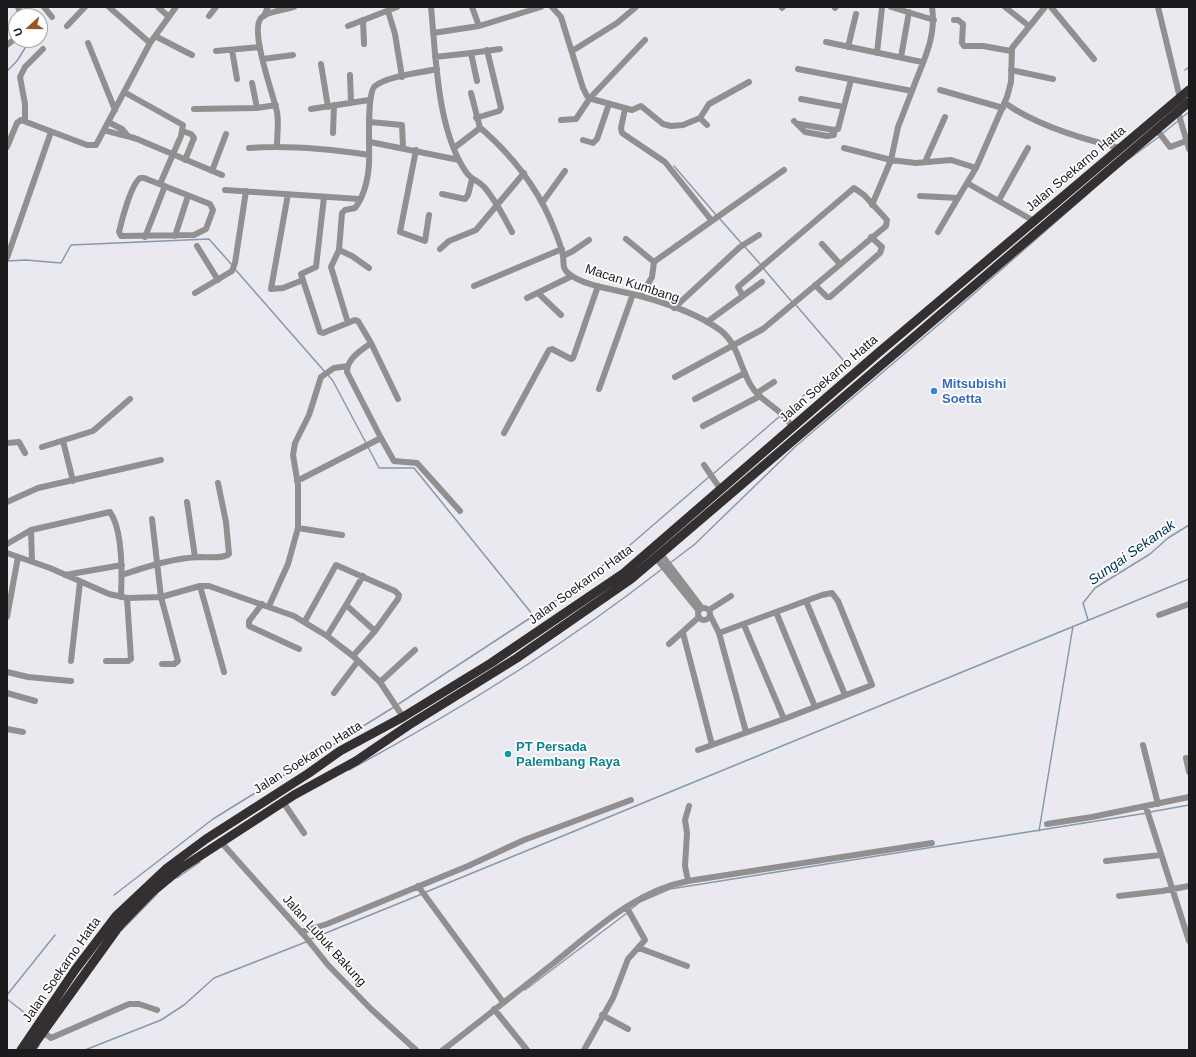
<!DOCTYPE html>
<style>
body{margin:0}
#map{position:relative;width:1196px;height:1057px;overflow:hidden;background:#e9e9ef;font-family:Arial,sans-serif}
canvas{display:block}
.frame{position:absolute;inset:0;border:8px solid #1b1b1d;pointer-events:none}
.north{position:absolute;left:8px;top:8px;width:40px;height:40px;box-sizing:border-box;background:#fff;border:1px solid #a4a4a5;border-radius:50%;rotate:249deg;font-size:11px;font-weight:700;line-height:16px;text-align:center;color:#1b1b1d}
.north::after{content:'';display:block;margin:auto;width:14px;height:18px;background:#995823;clip-path:polygon(50% 0,100% 100%,50% 72%,0 100%)}
</style>
<div id="map">
<canvas width="1196" height="1057"></canvas>
<div class="frame"></div>
<div class="north">U</div>
</div>
<script>
const g = document.querySelector('canvas').getContext('2d');
g.lineJoin = 'round';
function trace(path, color, width, dash) { g.strokeStyle = color; g.lineWidth = width; g.lineCap = dash ? 'butt' : 'round'; g.setLineDash(dash || []); g.stroke(path); }
function drawText(font, color, halo, rows, align = 'center') {
  g.font = font + ' Arial,sans-serif'; g.lineWidth = 3.5; g.setLineDash([]); g.textBaseline = 'middle'; g.strokeStyle = halo; g.fillStyle = color; for (const [text, x, y, turn = 0] of rows) {
    g.save(); g.translate(x, y); g.rotate((+turn || 0) * Math.PI / 180); g.textAlign = isNaN(turn) ? turn : align; if (halo) g.strokeText(text, 0, 0); g.fillText(text, 0, 0); g.restore();
  }
}
const stream = new Path2D(`
 M 24,7 L 27,16
 M 1185,70 L 1189,67
 M 7,71 L 17,61 L 30,40
 M 1181,118 L 1189,112
 M 1163,133 L 1178,121
 M 1129,159 L 1160,136
 M 674,166 L 717,216
 M 720,219 L 742,244
 M 745,247 L 761,265
 M 7,261 L 26,260 L 61,263 L 71,245 L 209,239 L 232,265
 M 234,268 L 325,372
 M 763,268 L 792,302
 M 328,375 L 333,381 L 366,443
 M 782,414 L 844,361 L 795,304
 M 368,447 L 379,468 L 414,468 L 533,615
 M 713,474 L 780,416
 M 670,563 L 695,544 L 796,446 L 944,320 L 1091,191
 M 1088,620 L 1083,603 L 1095,588 L 1150,554 L 1168,538 L 1189,525
 M 397,705 L 547,607 L 630,545 L 710,476
 M 349,770 C 458,711 565,645 662,569
 M 1150,812 L 1189,805
 M 1039,831 L 1073,626
 M 177,878 L 200,862
 M 426,892 L 1189,579
 M 114,895 L 213,819 L 394,707
 M 630,910 L 640,902 L 670,889 L 1147,813
 M 122,930 L 157,894
 M 311,939 L 422,894
 M 525,990 L 627,913
 M 7,995 L 55,935
 M 7,999 L 30,1017
 M 36,1050 L 39,1045
 M 85,1050 L 161,1020 L 184,1005 L 214,978 L 306,942`);
const minor = new Path2D(`
 M 18,7 L 21,16
 M 44,7 L 52,17
 M 109,7 L 150,43
 M 158,7 L 169,17
 M 431,7 C 436,57 437,130 466,172 C 471,180 480,181 485,188 C 496,201 504,217 512,232
 M 472,7 L 479,26
 M 552,7 L 561,17 L 583,88 L 587,96 L 592,99 L 632,110 L 641,106 L 663,124 L 671,126 L 683,125 L 700,118 L 709,104 L 749,82
 M 891,7 L 934,20
 M 1005,7 L 1029,26
 M 1051,7 L 1094,59
 M 1158,7 L 1180,98
 M 782,8 L 783,7
 M 835,8 L 836,7
 M 388,11 L 395,34 L 402,77
 M 209,16 L 216,7
 M 264,16 L 268,7
 M 363,20 L 364,44
 M 954,20 L 958,20 L 963,24 L 962,43 L 964,46 L 983,46 L 1011,51
 M 67,26 L 85,7
 M 348,26 L 397,7
 M 433,33 L 479,26 L 541,7
 M 155,36 L 192,55
 M 826,42 L 922,62
 M 88,43 L 115,110
 M 7,45 L 16,38
 M 848,47 L 856,14
 M 232,50 L 237,79
 M 216,51 L 260,47
 M 572,51 L 617,23 L 636,7
 M 471,53 L 500,49
 M 877,53 L 882,7
 M 435,57 L 471,53 L 477,81
 M 901,57 L 909,12
 M 263,59 L 293,55
 M 321,64 L 328,107
 M 798,69 L 912,91 C 922,63 937,38 932,7
 M 1011,70 L 1053,79
 M 350,75 L 351,103
 M 252,83 L 257,108
 M 940,90 L 1003,108
 M 124,92 L 183,125 L 181,136 L 160,184
 M 471,93 L 480,128
 M 801,99 L 844,107
 M 1005,103 C 1037,126 1082,139 1120,148
 M 194,109 L 257,108 L 276,105
 M 311,109 L 369,100
 M 625,109 L 621,128 L 622,133 L 665,162 L 712,221
 M 1178,112 L 1189,149
 M 476,118 L 499,111 L 501,108 L 487,50
 M 700,118 L 707,125
 M 561,120 L 576,119 L 590,98 L 645,40
 M 25,121 L 25,104 L 20,77 L 25,67 L 43,49
 M 794,121 L 805,132 L 827,136 L 834,135 L 834,130
 M 108,122 L 122,129 L 128,136
 M 370,122 L 402,125 L 403,147
 M 799,124 L 834,130 L 838,129 L 851,80
 M 104,130 C 115,134 126,135 137,139 L 222,175
 M 1157,130 L 1170,147 L 1186,141
 M 182,131 L 191,134 L 194,138 L 185,160
 M 333,133 L 334,105
 M 583,140 L 593,143 L 597,139 L 609,104
 M 370,142 L 459,160
 M 277,146 C 277,134 279,123 277,112 C 274,96 248,28 262,17 C 269,11 285,10 294,7
 M 7,147 L 17,123 L 21,120 L 87,145 L 96,145 L 150,43 L 176,7
 M 249,148 C 290,145 329,149 369,155
 M 454,148 L 480,128 L 484,131 C 512,156 535,185 550,219 C 555,231 561,244 563,256 C 564,263 562,268 568,273 C 584,287 619,290 640,296 C 666,303 698,314 720,330 C 740,345 740,372 754,390 C 760,398 769,403 777,410 C 783,415 788,421 793,427
 M 844,148 L 891,160 L 916,163 L 951,160 L 976,168
 M 416,150 L 400,232 L 425,241 L 429,215
 M 925,162 L 945,117
 M 212,171 L 226,134
 M 140,178 L 144,178 L 210,204 L 213,210 L 206,229 L 194,235 L 121,236 L 119,232 C 122,219 131,185 140,178 Z
 M 967,183 L 1034,221
 M 225,190 L 359,199
 M 288,194 L 271,289 L 283,288 L 303,280
 M 442,194 L 465,199 L 468,195 L 472,179
 M 920,196 L 958,198 L 976,168 L 1007,97 L 1011,82 L 1012,48 L 1045,7
 M 324,197 L 316,267 L 301,274 L 320,332 L 323,333 L 355,320 L 358,321 L 371,343 L 398,399
 M 999,200 L 1028,148
 M 542,203 L 565,171
 M 872,205 L 891,160 L 898,127 L 912,91
 M 938,232 L 958,198
 M 175,236 L 188,196
 M 145,237 L 165,186
 M 626,239 L 654,262
 M 822,244 L 840,264
 M 197,246 L 218,280
 M 440,249 L 449,241 L 476,230 L 524,173
 M 339,250 L 352,256 L 369,268
 M 563,256 L 573,251 L 589,240
 M 7,258 L 51,132
 M 815,285 L 827,297 L 830,297 L 880,253 L 882,247 L 871,237
 M 474,286 L 562,249
 M 195,293 L 232,271 L 235,263 L 246,191
 M 538,293 L 561,315
 M 641,296 L 652,277 L 654,262 L 658,259 L 784,170
 M 527,298 L 572,276
 M 674,308 L 740,247 L 759,235
 M 707,322 L 762,282
 M 348,323 L 331,267 L 339,250 L 342,213 L 345,210 L 355,208 C 364,196 368,179 369,164 C 370,151 366,93 375,86 C 388,76 420,73 437,69
 M 371,343 C 362,350 347,358 347,372 L 381,438 L 394,461 L 417,463 L 460,511
 M 675,377 L 763,329 L 886,226 L 887,220 L 864,195 L 854,188 L 738,287 L 743,296
 M 599,389 L 633,294
 M 757,393 L 774,382
 M 695,399 L 745,373
 M 703,426 L 760,396
 M 504,433 L 549,350 L 552,349 L 571,359 L 573,358 L 598,286
 M 63,441 L 73,481
 M 7,443 L 19,442 L 25,453
 M 42,447 L 93,431 L 130,399
 M 704,465 L 721,490
 M 297,481 L 381,438
 M 7,502 L 38,488 L 161,460
 M 187,502 L 195,557
 M 152,519 L 161,597 L 178,661 L 174,664 L 162,664
 M 298,528 L 342,535
 M 31,530 L 32,561
 M 7,544 L 31,530 L 110,512 C 123,530 122,575 121,597
 M 7,553 L 50,568 L 109,594 L 127,598 L 161,597 L 200,586 L 209,586 L 294,616 L 327,636 L 353,656 L 380,682 L 403,717
 M 661,554 L 702,608
 M 656,558 L 699,611
 M 65,575 L 122,565
 M 122,575 C 148,566 174,558 201,557 C 210,557 222,559 229,554 L 226,522 L 218,483
 M 200,586 L 224,672
 M 806,601 L 845,695
 M 262,604 L 249,621 L 249,626 L 299,649
 M 346,605 L 363,576
 M 269,606 L 288,564 L 298,528 L 298,485 L 293,455 L 295,443 L 309,415 L 321,377 L 334,368 L 348,366
 M698 614a6 6 0 1 1 12 0a6 6 0 1 1-12 0Z
 M 709,610 L 731,596
 M 776,612 L 815,707
 M 710,615 L 719,633 L 746,732
 M 1159,615 L 1189,604
 M 7,617 L 18,557
 M 305,621 L 336,565 L 395,591 L 399,595 L 398,599 L 375,631 L 353,656
 M 744,625 L 784,719
 M 683,633 L 712,745
 M 327,636 L 346,605 L 375,631
 M 669,644 L 699,617
 M 71,661 L 80,582
 M 106,661 L 128,661 L 131,659 L 127,598
 M 7,672 L 28,677 L 71,681
 M 380,682 L 415,650
 M 7,693 L 35,701
 M 334,693 L 358,661
 M 7,729 L 23,732
 M 1143,745 L 1158,804
 M 698,750 L 784,719 L 872,685 L 838,601 L 832,593 L 822,595 L 719,633
 M 1186,758 L 1189,772
 M 283,802 L 304,833
 M 1146,807 L 1189,941
 M 1047,824 L 1092,817 L 1189,797
 M 220,841 L 304,935 L 328,965 L 371,1009 L 416,1050
 M 1106,861 L 1161,855
 M 688,881 L 685,866 L 687,833 L 685,820 L 689,806
 M 418,886 L 503,1002
 M 1119,896 L 1162,891 L 1189,886
 M 301,932 L 327,924 L 468,866 L 524,840 L 631,800
 M 639,948 L 687,966
 M 494,1009 L 527,1050
 M 602,1015 L 628,1029
 M 43,1032 L 51,1038 L 129,1004 L 139,1004 L 157,1010
 M 443,1050 C 481,1021 518,991 555,962 C 596,929 636,891 688,881 L 932,843
 M 584,1050 L 613,998 L 628,959 L 645,940 L 627,908`);
const highway = new Path2D(`
 M 21,1050 L 75,970 L 116,916 L 167,868 L 206,839 L 309,773 L 340,751 L 403,717 L 491,663 L 624,573 L 878,353 L 1189,90
 M 30,1050 L 120,925 L 151,893 L 180,869 L 294,795 L 356,761 L 409,725 L 517,658 L 631,579 L 1189,102`);
const markers = [
 [934,391,4,"#3f7fe0"],
 [508,754,4,"#0f9aa8"]
];
const streetNames = [
 ["Jalan Soekarno Hatta",1076,169,-40],
 ["Macan Kumbang",632,284,18],
 ["Jalan Soekarno Hatta",829,379,-41],
 ["Jalan Soekarno Hatta",581,585,-36],
 ["Jalan Soekarno Hatta",308,758,-32],
 ["Jalan Lubuk Bakung",324,941,48],
 ["Jalan Soekarno Hatta",62,970,-55]
];
const shopNames = [
 ["Mitsubishi",942,384],
 ["Soetta",942,399]
];
const cultureNames = [
 ["PT Persada",516,747],
 ["Palembang Raya",516,762]
];
const waterNames = [
 ["Sungai Sekanak",1132,553,-35]
];
trace(stream, '#869aac', 1.5);
trace(minor, '#928f90', 6);
trace(highway, '#342f30', 9);
for (const [x, y, r, color] of markers) { const dot = new Path2D(); dot.arc(x, y, r, 0, 2 * Math.PI); g.fillStyle = color; g.fill(dot); trace(dot, '#fff', 1.5); }
drawText('13px', '#1b1b1d', '#fff', streetNames);
drawText('bold 13px', '#366cbe', '#fff', shopNames, 'left');
drawText('bold 13px', '#0d838f', '#fff', cultureNames, 'left');
drawText('italic 14px', '#003454', '#fff', waterNames);
</script>
